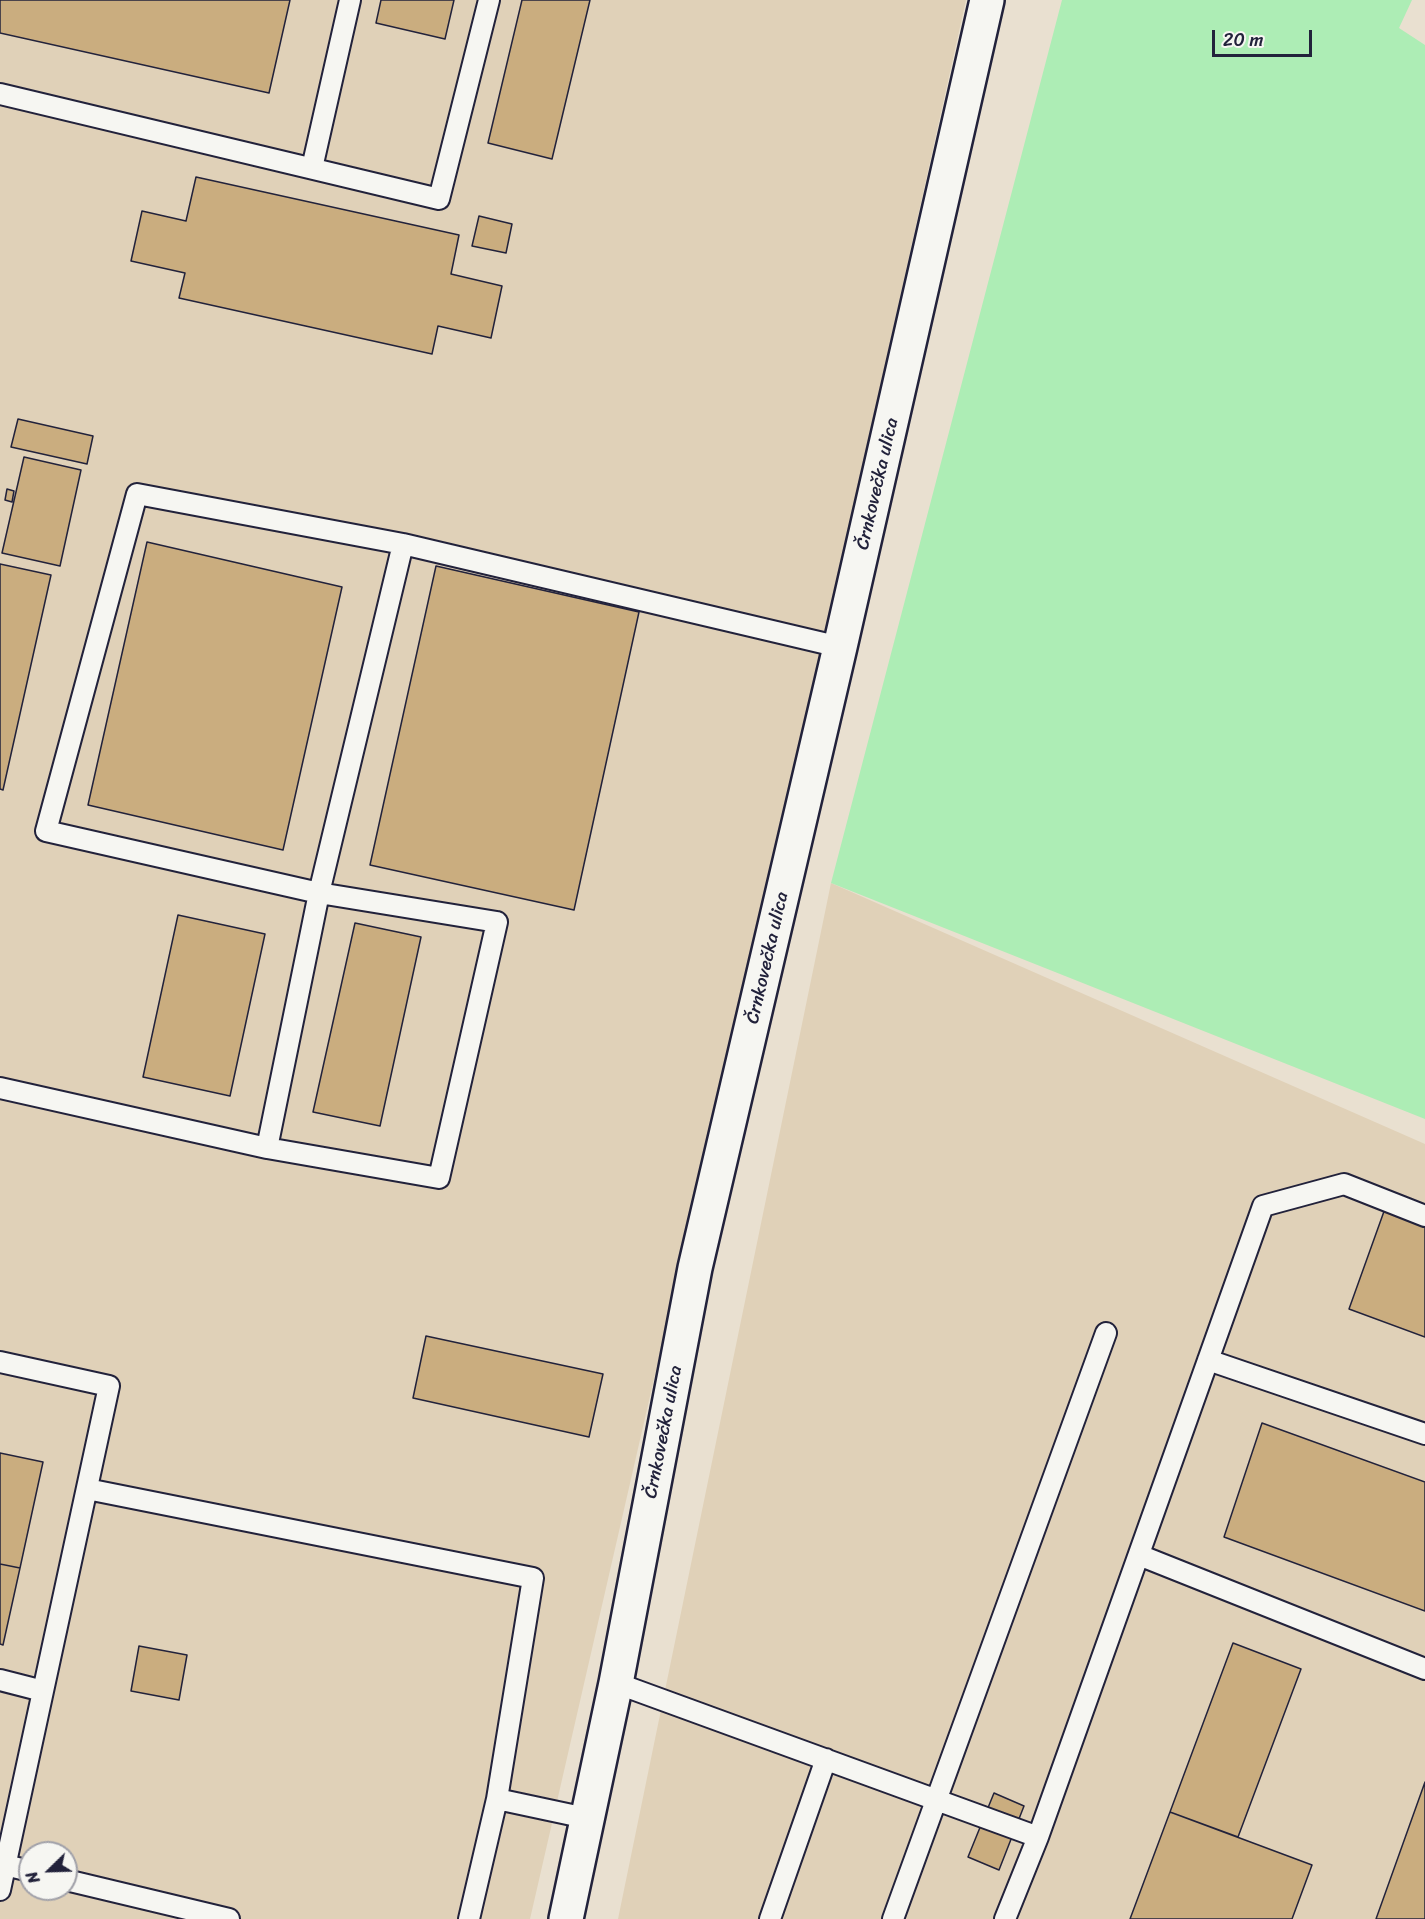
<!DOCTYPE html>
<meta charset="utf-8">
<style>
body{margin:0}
#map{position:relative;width:1425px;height:1919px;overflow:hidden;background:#e9e0d0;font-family:Sriracha,sans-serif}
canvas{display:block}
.north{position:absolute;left:18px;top:1841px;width:60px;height:60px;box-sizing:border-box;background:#f6f6f2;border:2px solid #a1a1a9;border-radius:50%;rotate:247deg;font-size:16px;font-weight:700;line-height:24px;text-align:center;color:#22223b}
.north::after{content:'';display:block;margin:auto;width:21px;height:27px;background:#22223b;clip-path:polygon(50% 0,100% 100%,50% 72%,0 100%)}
.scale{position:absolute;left:1212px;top:30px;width:100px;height:27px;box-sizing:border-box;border:3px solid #22223b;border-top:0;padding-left:8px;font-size:18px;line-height:21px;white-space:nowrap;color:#22223b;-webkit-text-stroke:4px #f6f6f2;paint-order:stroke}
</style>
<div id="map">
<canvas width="1425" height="1919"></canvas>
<div class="north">N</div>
<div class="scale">20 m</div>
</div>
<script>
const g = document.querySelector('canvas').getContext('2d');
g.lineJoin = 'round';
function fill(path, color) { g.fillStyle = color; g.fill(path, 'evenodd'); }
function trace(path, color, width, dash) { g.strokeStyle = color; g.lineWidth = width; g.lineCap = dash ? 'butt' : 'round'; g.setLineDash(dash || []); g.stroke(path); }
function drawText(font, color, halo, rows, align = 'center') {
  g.font = font + ' Sriracha,sans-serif'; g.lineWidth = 4.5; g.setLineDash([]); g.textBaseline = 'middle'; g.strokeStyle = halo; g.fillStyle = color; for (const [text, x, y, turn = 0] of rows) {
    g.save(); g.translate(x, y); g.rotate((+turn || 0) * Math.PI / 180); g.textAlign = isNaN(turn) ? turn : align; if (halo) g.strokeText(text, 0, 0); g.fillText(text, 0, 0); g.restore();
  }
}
const built = new Path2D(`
 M 0,0 L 966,0 L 830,612 L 530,1919 L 0,1919 ZM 30,1853 L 66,1853 L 66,1889 L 30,1889 Z
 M 831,883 L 1425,1144 L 1425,1919 L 618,1919 Z`);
const green = new Path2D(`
 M 1062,0 L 1412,0 L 1399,28 L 1425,45 L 1425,1119 L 831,883 Z`);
const building = new Path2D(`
 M 0,0 L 290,0 L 269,93 L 0,33 Z
 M 381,0 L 454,0 L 445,39 L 376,23 Z
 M 522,0 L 590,0 L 552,159 L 488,143 Z
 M 196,177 L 459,235 L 451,274 L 502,286 L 491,338 L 438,326 L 432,354 L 179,298 L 185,273 L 131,261 L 142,211 L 186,221 Z
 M 479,216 L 512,224 L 506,253 L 472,246 Z
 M 18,419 L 93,436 L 87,464 L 11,447 Z
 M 24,457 L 81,470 L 60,566 L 2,553 Z
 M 7,489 L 14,491 L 12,502 L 5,500 Z
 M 147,542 L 342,587 L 283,850 L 88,805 Z
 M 0,564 L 51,575 L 3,790 L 0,789 Z
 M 436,566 L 639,612 L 574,910 L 370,865 Z
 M 178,915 L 265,934 L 230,1096 L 143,1077 Z
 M 355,923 L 421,937 L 380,1126 L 313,1112 Z
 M 1387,1203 L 1425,1216 L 1425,1337 L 1349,1309 Z
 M 426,1336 L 603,1374 L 589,1437 L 413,1398 Z
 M 1262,1423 L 1425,1482 L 1425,1611 L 1224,1537 Z
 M 0,1453 L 43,1462 L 20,1568 L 0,1564 Z
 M 0,1564 L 20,1568 L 3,1645 L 0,1644 Z
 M 1233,1643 L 1301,1669 L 1238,1837 L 1170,1812 Z
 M 139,1646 L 187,1655 L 179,1700 L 131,1691 Z
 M 1425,1782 L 1425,1919 L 1376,1919 Z
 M 994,1793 L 1024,1806 L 999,1870 L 968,1857 Z
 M 1170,1812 L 1312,1865 L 1292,1919 L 1130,1919 Z`);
const lane = new Path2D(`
 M 0,94 L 439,199 L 489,0
 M 312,168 L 350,0
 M 0,1088 L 267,1148 L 439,1178 L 497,922 L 319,893 L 403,544 L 840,647
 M 267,1148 L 319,893 L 46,831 L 137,494 L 403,544
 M 1208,1360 L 1425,1434
 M 0,1362 L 109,1386 L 0,1890
 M 87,1489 L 533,1578 L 497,1799 L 469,1919
 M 1139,1555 L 1425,1669
 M 0,1680 L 43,1691
 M 616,1683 L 1038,1837 L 1263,1206 L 1344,1184 L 1425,1216
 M 497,1799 L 586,1818
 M 5,1865 L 30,1871
 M 66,1880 L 229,1919
 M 770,1919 L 826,1759
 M 893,1919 L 1106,1333
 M 1005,1919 L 1038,1837`);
const street = new Path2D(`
 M 566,1919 L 616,1683 L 695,1268 L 840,647 L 987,0`);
const streetNames = [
 ["Črnkovečka ulica",878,484,-77],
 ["Črnkovečka ulica",768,958,-77],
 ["Črnkovečka ulica",664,1432,-79]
];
fill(built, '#e0d1b8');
fill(green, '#adedb5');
fill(building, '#caad7f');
trace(building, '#22223b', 1.5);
trace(lane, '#22223b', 24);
trace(street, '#22223b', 38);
trace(lane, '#f6f6f2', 20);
trace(street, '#f6f6f2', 33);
drawText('18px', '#22223b', '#f6f6f2', streetNames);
</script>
